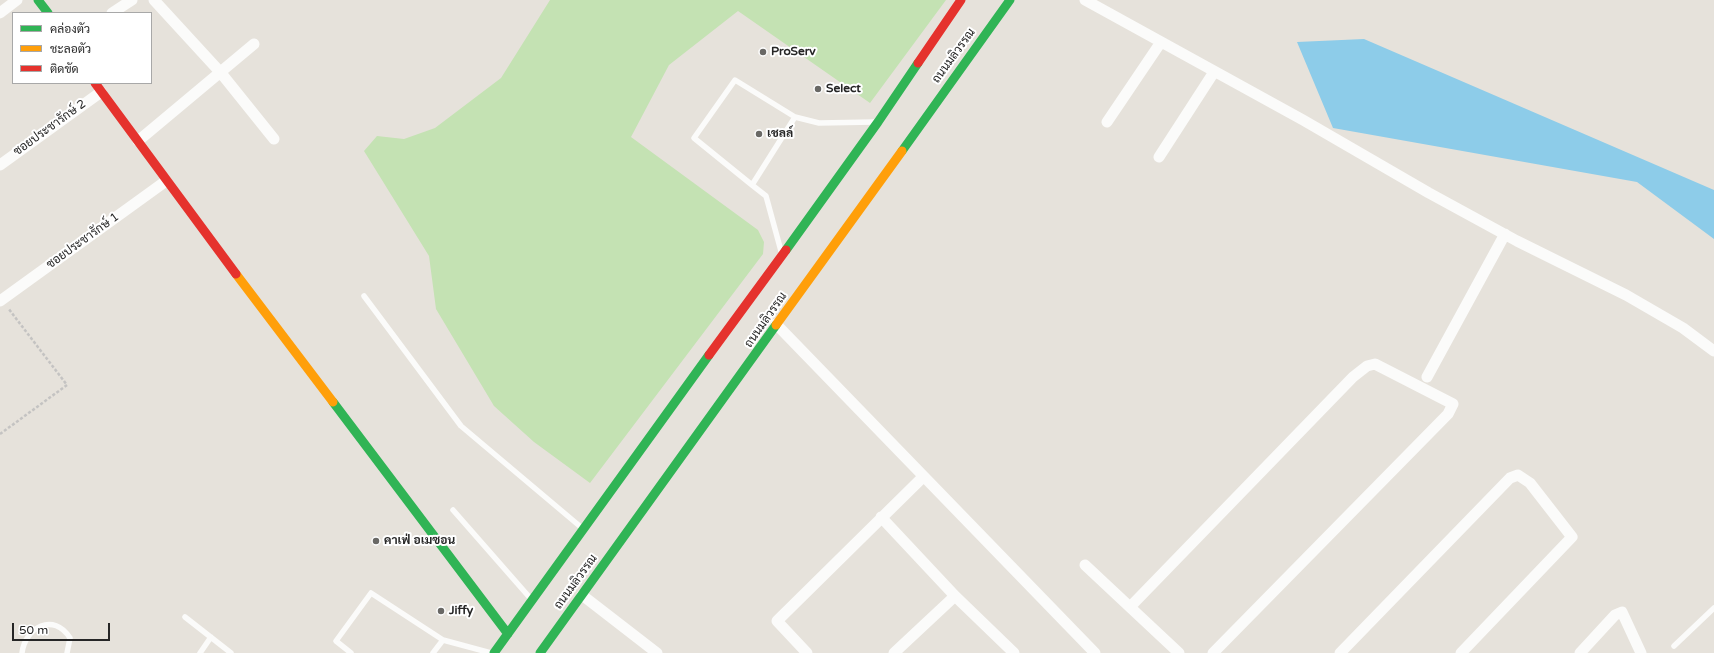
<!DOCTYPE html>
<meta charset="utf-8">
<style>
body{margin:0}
#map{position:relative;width:1714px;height:653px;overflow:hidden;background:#e6e2db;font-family:"Varela Round",Sarabun,sans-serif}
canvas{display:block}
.legend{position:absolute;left:12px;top:12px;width:140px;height:72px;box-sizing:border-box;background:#fff;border:1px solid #a8a8a8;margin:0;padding:5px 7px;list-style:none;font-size:12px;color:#262626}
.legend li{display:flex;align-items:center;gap:8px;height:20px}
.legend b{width:20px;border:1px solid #a8a8a8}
.scale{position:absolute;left:12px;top:623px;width:98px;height:18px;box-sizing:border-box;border:2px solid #262626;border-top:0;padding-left:5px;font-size:12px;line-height:14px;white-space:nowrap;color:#262626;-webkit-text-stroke:3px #fff;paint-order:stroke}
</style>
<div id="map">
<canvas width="1714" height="653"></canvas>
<ul class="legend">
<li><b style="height:5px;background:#30b455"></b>คล่องตัว</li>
<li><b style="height:5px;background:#ff9f0a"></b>ชะลอตัว</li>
<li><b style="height:5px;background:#e5322d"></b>ติดขัด</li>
</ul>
<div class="scale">50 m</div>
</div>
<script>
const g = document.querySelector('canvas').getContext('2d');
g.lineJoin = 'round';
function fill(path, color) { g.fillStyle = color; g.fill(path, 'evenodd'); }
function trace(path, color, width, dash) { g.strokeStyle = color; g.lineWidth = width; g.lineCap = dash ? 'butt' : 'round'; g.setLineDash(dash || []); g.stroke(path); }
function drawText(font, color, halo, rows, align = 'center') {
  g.font = font + ' "Varela Round",Sarabun,sans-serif'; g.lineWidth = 4; g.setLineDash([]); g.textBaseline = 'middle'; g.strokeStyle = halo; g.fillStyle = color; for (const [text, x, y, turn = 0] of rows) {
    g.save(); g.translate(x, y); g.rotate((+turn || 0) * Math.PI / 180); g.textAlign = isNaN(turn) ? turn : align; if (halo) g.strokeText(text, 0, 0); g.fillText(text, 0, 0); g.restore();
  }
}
const green = new Path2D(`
 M 550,0 L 946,0 L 870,103 L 738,11 L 669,65 L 631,137 L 758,230 L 764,242 L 763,254 L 590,483 L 534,442 L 494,406 L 436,309 L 429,256 L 364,151 L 377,136 L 404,139 L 435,128 L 501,78 Z`);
const water = new Path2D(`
 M 1364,39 L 1714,190 L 1714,239 L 1637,182 L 1333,128 L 1297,42 Z`);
const path = new Path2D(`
 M 0,434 L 67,385 L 8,308`);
const lane = new Path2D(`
 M 752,185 L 694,138 L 735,80 L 795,117
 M 781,251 L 766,196 L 752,185 L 795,117 L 819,123 L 874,122
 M 364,296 L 461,426 L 582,528
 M 453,510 L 531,599
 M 185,617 L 231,653
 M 1674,646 L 1714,608
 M 22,653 C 25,627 54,612 70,638 L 67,653
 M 200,653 L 211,637
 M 351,653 L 336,641 L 371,593 L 443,640 L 491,653
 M 433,653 L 443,640`);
const street = new Path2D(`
 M 154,0 L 221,73 L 274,139
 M 1085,0 L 1303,120 L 1429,193 L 1517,241 L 1626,295 L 1683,328 L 1714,351
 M 0,13 L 17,0
 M 112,13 L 132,0
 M 1107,122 L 1161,42
 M 138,141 L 254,44
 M 1159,157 L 1214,72
 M 0,165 L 101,92
 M 0,301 L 166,181
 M 776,324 L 1095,653
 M 1427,377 L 1505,234
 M 881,517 L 955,596 L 1014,653
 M 1085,565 L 1179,653
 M 582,595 L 657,653
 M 1130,607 L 1353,377 L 1367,366 L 1375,364 L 1453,404 L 1448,414 L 1213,653
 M 807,653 L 777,621 L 923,477
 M 894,653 L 955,596
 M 1340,653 L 1510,478 L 1518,475 L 1530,483 L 1572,537 L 1461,653
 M 1580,653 L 1615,615 L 1622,612 L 1641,653`);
const fast = new Path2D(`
 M 38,0 L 48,13
 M 902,151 L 1010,0
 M 786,250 L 878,122 L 918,63
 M 333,402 L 508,634
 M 494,653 L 709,355
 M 540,653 L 776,325`);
const slow = new Path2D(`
 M 236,274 L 333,402
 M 776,325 L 902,151`);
const jam = new Path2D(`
 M 918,63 L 961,0
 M 95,83 L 236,274
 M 709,355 L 786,250`);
const markers = [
 [763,52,4,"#696865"],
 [818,89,4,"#696865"],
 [759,134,4,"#696865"],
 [376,541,4,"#696865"],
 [441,611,4,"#696865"]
];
const poiNames = [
 ["ProServ",771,52],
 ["Select",826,89],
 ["เชลล์",767,134],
 ["คาเฟ่ อเมซอน",384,541],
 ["Jiffy",449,611]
];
const streetNames = [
 ["ถนนมลิวรรณ",954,56,-54],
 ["ซอยประชารักษ์ 2",50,128,-36],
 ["ซอยประชารักษ์ 1",83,241,-36],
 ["ถนนมลิวรรณ",766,320,-55],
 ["ถนนมลิวรรณ",576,582,-54]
];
fill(green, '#c4e2b3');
fill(water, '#8dcce9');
trace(path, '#c4c3c2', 2.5, [3, 2]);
trace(lane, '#fbfbfa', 5.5);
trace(street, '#fbfbfa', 11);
trace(fast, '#30b455', 9);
trace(slow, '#ff9f0a', 9);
trace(jam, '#e5322d', 9);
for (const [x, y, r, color] of markers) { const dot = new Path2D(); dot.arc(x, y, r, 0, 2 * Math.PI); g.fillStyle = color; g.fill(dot); trace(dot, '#fff', 1.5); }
drawText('bold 12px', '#262626', '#fff', poiNames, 'left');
drawText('12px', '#262626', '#fff', streetNames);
</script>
